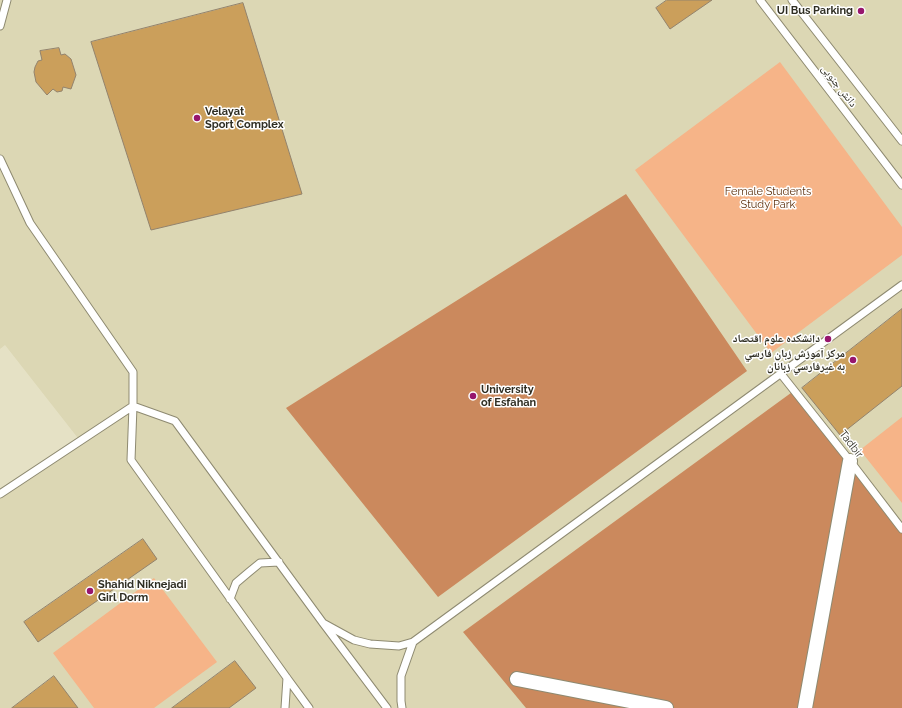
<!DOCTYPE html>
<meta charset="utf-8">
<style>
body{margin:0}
canvas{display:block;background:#e5e1c5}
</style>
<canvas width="902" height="708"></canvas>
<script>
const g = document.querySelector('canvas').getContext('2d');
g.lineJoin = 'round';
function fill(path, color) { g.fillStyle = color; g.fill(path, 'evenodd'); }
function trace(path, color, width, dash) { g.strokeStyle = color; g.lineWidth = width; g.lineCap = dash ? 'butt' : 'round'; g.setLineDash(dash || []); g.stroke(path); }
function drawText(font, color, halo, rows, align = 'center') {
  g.font = font + ' Raleway,"Noto Naskh Arabic",sans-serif'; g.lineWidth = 3; g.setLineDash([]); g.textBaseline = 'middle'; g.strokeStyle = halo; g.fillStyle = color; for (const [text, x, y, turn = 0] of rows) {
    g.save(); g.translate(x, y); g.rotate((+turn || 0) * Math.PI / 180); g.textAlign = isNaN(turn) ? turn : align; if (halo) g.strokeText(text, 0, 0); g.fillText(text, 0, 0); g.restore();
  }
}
const built = new Path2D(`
 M 0,0 L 902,0 L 902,708 L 0,708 L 0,496 L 81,442 L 5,345 L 0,349 Z`);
const green = new Path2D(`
 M 780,62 L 902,227 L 902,255 L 771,353 L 635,170 Z
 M 902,417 L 902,503 L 860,450 Z
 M 154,578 L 217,662 L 154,708 L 94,708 L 53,653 Z`);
const forest = new Path2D(`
 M 626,194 L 747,371 L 438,597 L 286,408 Z
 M 795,390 L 902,529 L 902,708 L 526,708 L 463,632 Z`);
const building = new Path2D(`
 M 667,0 L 712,0 L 670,29 L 656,8 Z
 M 243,3 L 302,194 L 151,230 L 91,42 Z
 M 59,48 L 61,55 L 65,54 L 71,59 L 76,75 L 71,89 L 63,87 L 62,91 L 57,92 L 53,89 L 47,95 L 36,82 L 34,72 L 35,67 L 38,61 L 42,60 L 40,51 Z
 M 902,309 L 902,386 L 840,435 L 802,388 Z
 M 143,539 L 157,559 L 38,642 L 24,622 Z
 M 235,661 L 256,688 L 229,708 L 172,708 Z
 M 54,676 L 78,708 L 12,708 Z`);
const lane = new Path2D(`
 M 760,0 L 902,185
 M 792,0 L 902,141
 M 0,26 L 7,0
 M 0,159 L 30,223 L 133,372 L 133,406 L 131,460 L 287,678 L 309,708
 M 781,374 L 850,461 L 902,529
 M 133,406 L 175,421 L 323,623 L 387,708
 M 0,494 L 133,406
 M 230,599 L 236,583 L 249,572 L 260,563 L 279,562
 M 323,623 L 354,640 L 370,644 L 399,646 L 413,642 L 902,285
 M 285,708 L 287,678
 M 402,708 L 401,701 L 401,676 L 413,642`);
const street = new Path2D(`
 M 517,679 L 666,708
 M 805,708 L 850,461`);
const markers = [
 [861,11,4,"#97166d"],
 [197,118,4,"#97166d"],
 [828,339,4,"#97166d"],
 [853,360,4,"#97166d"],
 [473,396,4,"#97166d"],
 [90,591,4,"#97166d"]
];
const poiNames = [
 ["UI Bus Parking",853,11],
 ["Velayat",205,112,"left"],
 ["Sport Complex",205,125,"left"],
 ["دانشکده علوم اقتصاد",820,339],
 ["مرکز آموزش زبان فارسي",845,354],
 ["به غيرفارسي زبانان",845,367],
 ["University",481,390,"left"],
 ["of Esfahan",481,403,"left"],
 ["Shahid Niknejadi",98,585,"left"],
 ["Girl Dorm",98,598,"left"]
];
const streetNames = [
 ["دانش جنوبی",839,86,52],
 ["Tadbir",851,444,52]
];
const parkNames = [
 ["Female Students",768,192],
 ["Study Park",768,205]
];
fill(built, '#dcd7b4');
fill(green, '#f6b488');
fill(forest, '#cb895d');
fill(building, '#cb9f5b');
trace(building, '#93836d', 1);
trace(lane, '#8e8a71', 9);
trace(street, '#8e8a71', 16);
trace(lane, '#fff', 7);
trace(street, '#fff', 14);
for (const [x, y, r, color] of markers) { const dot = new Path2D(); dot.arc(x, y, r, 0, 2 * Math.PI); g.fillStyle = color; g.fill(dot); trace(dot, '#fff', 1.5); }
drawText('bold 11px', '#2f2e23', '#fff', poiNames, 'right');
drawText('11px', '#2f2e23', '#fff', streetNames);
drawText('11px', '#5d310e', '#fff', parkNames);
</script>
